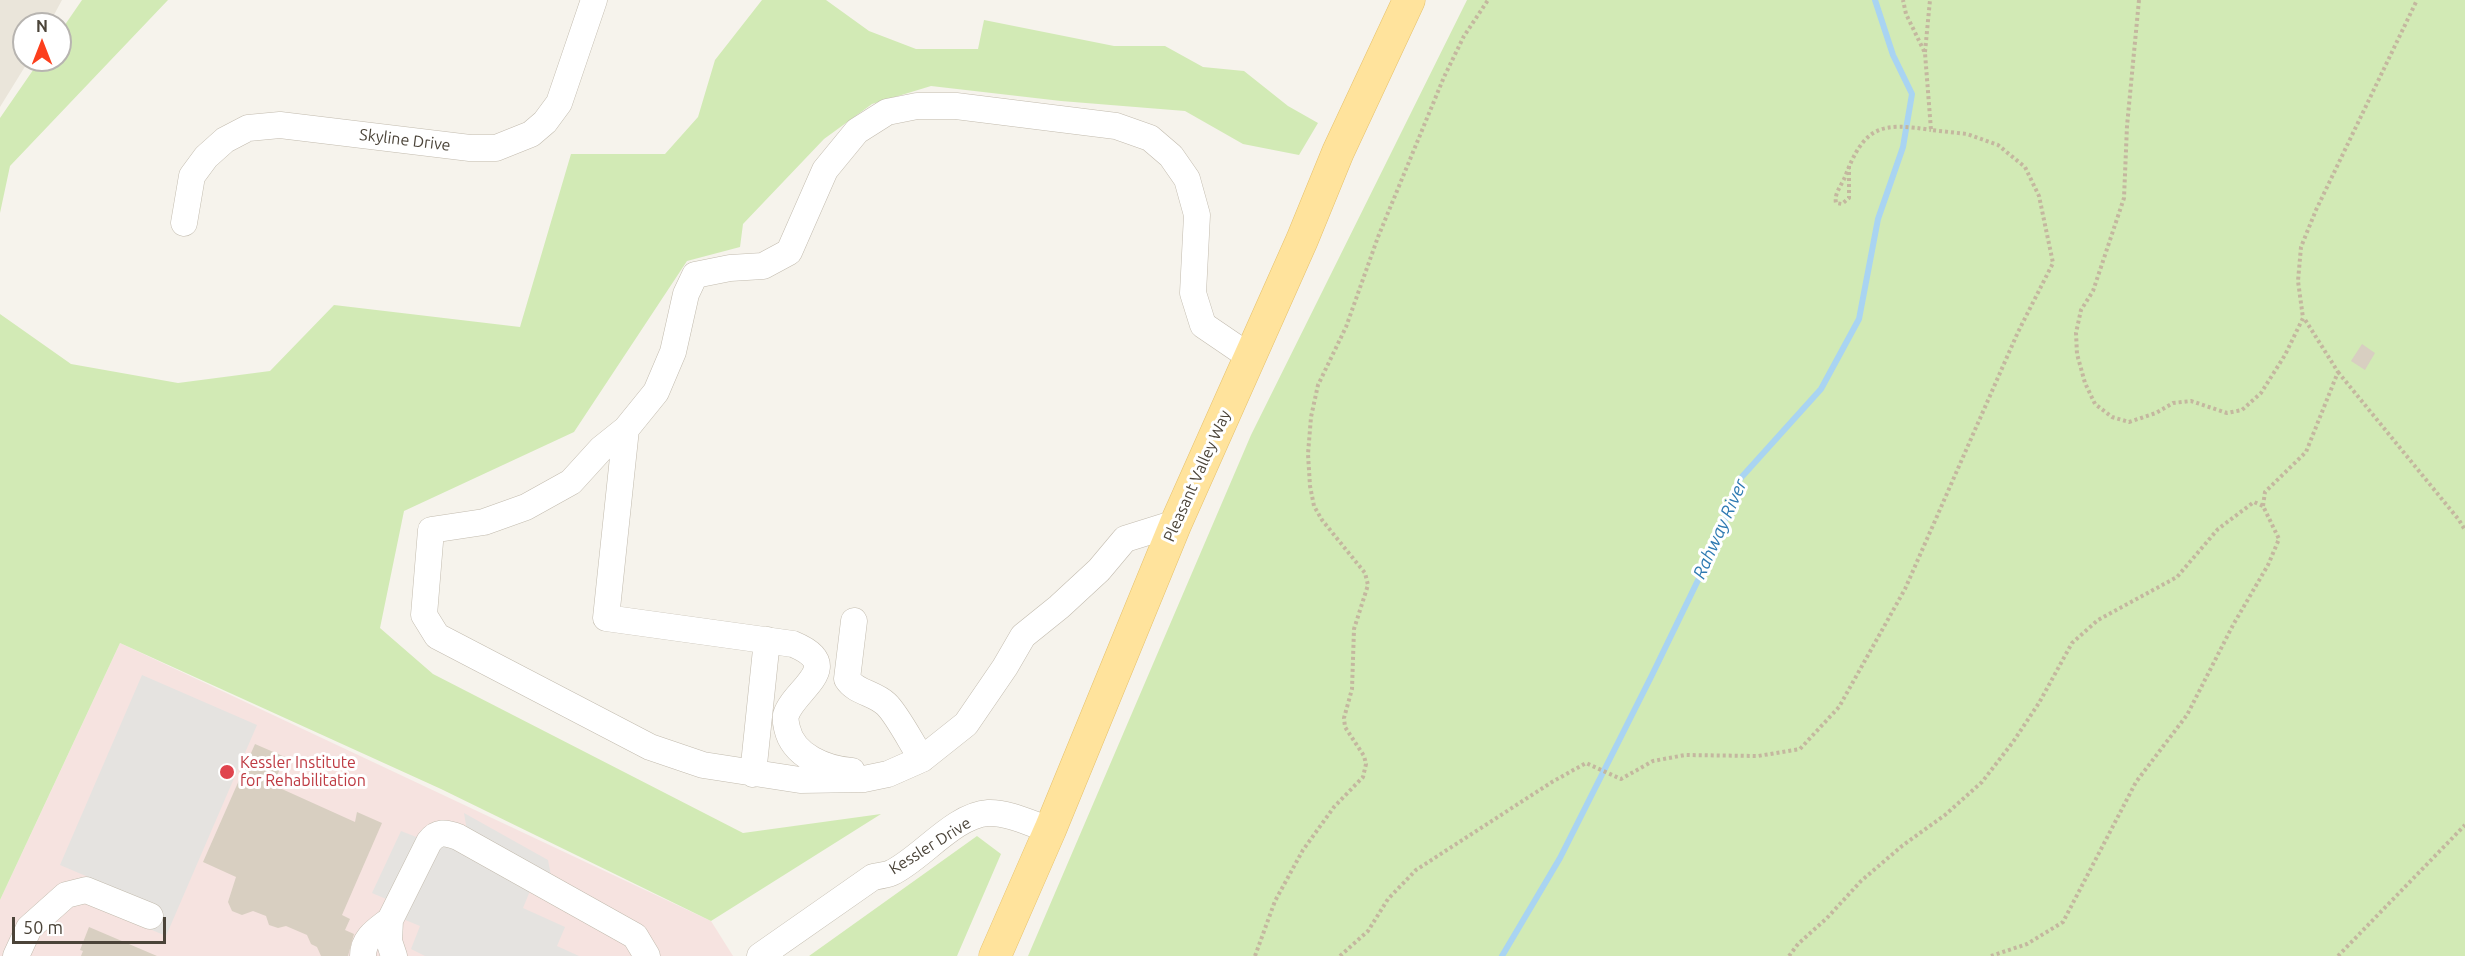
<!DOCTYPE html>
<style>
body{margin:0}
#map{position:relative;width:2465px;height:956px;overflow:hidden;background:#f6f3ec;font-family:Ubuntu,sans-serif}
canvas{display:block}
.north{position:absolute;left:12px;top:12px;width:60px;height:60px;box-sizing:border-box;background:#fff;border:2px solid #b7b4b0;border-radius:50%;rotate:0deg;font-size:16px;font-weight:700;line-height:24px;text-align:center;color:#4b4439}
.north::after{content:'';display:block;margin:auto;width:21px;height:27px;background:#fc3f1d;clip-path:polygon(50% 0,100% 100%,50% 72%,0 100%)}
.scale{position:absolute;left:12px;top:917px;width:154px;height:27px;box-sizing:border-box;border:3px solid #4b4439;border-top:0;padding-left:8px;font-size:18px;line-height:21px;white-space:nowrap;color:#4b4439;-webkit-text-stroke:4px #fff;paint-order:stroke}
</style>
<div id="map">
<canvas width="2465" height="956"></canvas>
<div class="north">N</div>
<div class="scale">50 m</div>
</div>
<script>
const g = document.querySelector('canvas').getContext('2d');
g.lineJoin = 'round';
function fill(path, color) { g.fillStyle = color; g.fill(path, 'evenodd'); }
function trace(path, color, width, dash) { g.strokeStyle = color; g.lineWidth = width; g.lineCap = dash ? 'butt' : 'round'; g.setLineDash(dash || []); g.stroke(path); }
function drawText(font, color, halo, rows, align = 'center') {
  g.font = font + ' Ubuntu,sans-serif'; g.lineWidth = 6; g.setLineDash([]); g.textBaseline = 'middle'; g.strokeStyle = halo; g.fillStyle = color; for (const [text, x, y, turn = 0] of rows) {
    g.save(); g.translate(x, y); g.rotate((+turn || 0) * Math.PI / 180); g.textAlign = isNaN(turn) ? turn : align; if (halo) g.strokeText(text, 0, 0); g.fillText(text, 0, 0); g.restore();
  }
}
const residential = new Path2D(`
 M 0,0 L 62,0 L 49,24 L 24,24 L 24,60 L 29,60 L 0,107 Z`);
const medical = new Path2D(`
 M 120,643 L 711,921 L 733,956 L 0,956 L 0,900 Z`);
const green = new Path2D(`
 M 82,0 L 168,0 L 10,166 L 0,213 L 0,118 L 40,60 L 60,60 L 60,32 Z
 M 762,0 L 826,0 L 869,31 L 916,49 L 978,49 L 984,20 L 1114,46 L 1165,46 L 1203,67 L 1244,71 L 1288,106 L 1318,123 L 1299,155 L 1243,144 L 1185,111 L 1061,101 L 931,86 L 872,104 L 824,139 L 743,224 L 740,247 L 687,261 L 574,432 L 404,511 L 380,628 L 433,674 L 743,833 L 881,814 L 711,921 L 441,789 L 120,643 L 0,900 L 0,314 L 71,364 L 178,383 L 270,371 L 334,305 L 520,327 L 571,154 L 665,154 L 698,117 L 715,60 Z
 M 1467,0 L 2465,0 L 2465,956 L 1028,956 L 1251,435 Z
 M 977,836 L 1001,854 L 957,956 L 809,956 Z`);
const parking = new Path2D(`
 M 142,675 L 257,725 L 166,936 L 145,927 L 154,905 L 60,865 Z
 M 464,813 L 548,860 L 554,892 L 534,881 L 523,908 L 565,927 L 557,946 L 579,956 L 425,956 L 411,949 L 420,926 L 393,915 L 398,904 L 372,893 L 401,831 L 429,842 L 469,843 Z`);
const stream = new Path2D(`
 M 1502,956 L 1560,858 L 1652,675 L 1719,537 L 1739,480 L 1821,389 L 1859,319 L 1878,219 L 1903,147 L 1912,94 L 1893,55 L 1875,0`);
const building = new Path2D(`
 M 2362,344 L 2375,353 L 2365,370 L 2351,361 Z
 M 255,744 L 285,757 L 273,785 L 355,822 L 357,812 L 382,823 L 342,915 L 350,919 L 345,930 L 354,934 L 348,956 L 321,956 L 317,947 L 311,944 L 307,935 L 286,926 L 278,928 L 269,925 L 266,916 L 253,911 L 242,915 L 232,911 L 228,902 L 236,877 L 203,862 Z
 M 89,927 L 157,956 L 81,956 L 83,951 L 80,950 Z`);
const path = new Path2D(`
 M 2139,0 L 2127,126 L 2124,198 L 2093,291 L 2081,310 L 2076,333 L 2077,354 L 2085,383 L 2095,404 L 2112,417 L 2129,422 L 2156,413 L 2173,403 L 2191,401 L 2227,413 L 2242,410 L 2261,393 L 2285,355 L 2303,318 L 2298,281 L 2301,247 L 2316,210 L 2417,0
 M 1925,52 L 1930,0
 M 1849,166 L 1849,198 L 1842,204 L 1836,203 C 1834,194 1841,186 1845,177 C 1864,126 1881,122 1931,130
 M 2338,372 L 2459,520 L 2465,530
 M 2263,506 L 2265,492 L 2306,452 L 2338,372 L 2304,318
 M 1255,956 L 1275,901 L 1303,850 L 1334,807 L 1363,777 L 1366,764 L 1364,756 L 1345,727 L 1344,718 L 1352,689 L 1354,629 L 1368,585 L 1365,573 L 1322,520 L 1314,506 L 1310,486 L 1308,454 L 1311,417 L 1318,385 L 1346,327 L 1378,237 L 1444,77 L 1464,36 L 1488,0
 M 1340,956 L 1368,931 L 1388,899 L 1416,870 L 1552,782 L 1586,763 L 1621,779 L 1653,761 L 1685,755 L 1758,756 L 1800,749 L 1839,707 L 1905,589 L 2018,332 L 2053,263 L 2039,196 L 2025,167 L 1998,145 L 1967,134 L 1931,130 L 1925,53 L 1906,14 L 1903,0
 M 1789,956 L 1798,944 L 1827,918 L 1861,881 L 1902,846 L 1945,815 L 1982,782 L 2013,742 L 2039,703 L 2072,643 L 2098,620 L 2177,577 L 2218,529 L 2254,502 L 2263,506 L 2279,539 L 2268,565 L 2233,625 L 2187,715 L 2136,782 L 2063,922 L 2027,944 L 1991,956
 M 2338,956 L 2465,825`);
const minor = new Path2D(`
 M 184,223 L 192,176 L 206,157 L 225,140 L 248,128 L 280,125 L 470,148 L 496,148 L 531,134 L 545,122 L 559,103 L 594,0
 M 626,429 L 606,618 L 793,644 C 847,666 794,689 786,715 C 785,719 786,724 787,728 C 793,756 826,769 852,771
 M 1176,523 L 1125,539 L 1099,570 L 1059,607 L 1023,636 L 1005,667 L 966,724 L 922,759 L 888,774 L 864,779 L 800,780 L 703,765 L 650,747 L 437,636 L 424,615 L 431,530 L 484,522 L 526,507 L 571,482 L 601,449 L 626,429 L 656,392 L 673,352 L 686,294 L 695,275 L 730,268 L 763,266 L 789,252 L 825,170 L 857,131 L 887,112 L 917,106 L 956,106 L 1116,126 L 1150,138 L 1171,156 L 1187,179 L 1197,215 L 1193,293 L 1203,325 L 1250,357
 M 854,621 L 847,679 C 855,692 874,693 886,704 C 897,714 912,744 922,759
 M 753,774 L 767,640
 M 16,956 L 29,928 L 66,895 L 86,890 L 150,916
 M 363,956 C 363,938 377,930 390,920
 M 394,956 L 389,941 L 390,920 L 429,842 C 437,831 446,832 458,837 L 635,936 L 647,956
 M 760,956 L 873,877 C 879,876 886,875 891,873 C 920,860 954,815 988,813 C 1008,812 1032,824 1050,830`);
const major = new Path2D(`
 M 995,956 L 1050,830 L 1176,523 L 1302,240 L 1338,152 L 1409,0`);
const markers = [
 [227,772,8,"#e0444e"]
];
const streetNames = [
 ["Skyline Drive",405,140,7],
 ["Pleasant Valley Way",1197,476,-66],
 ["Kessler Drive",930,846,-32]
];
const healthNames = [
 ["Kessler Institute",240,763],
 ["for Rehabilitation",240,781]
];
const waterNames = [
 ["Rahway River",1720,529,-66]
];
fill(residential, '#eae5da');
fill(medical, '#f6e3e0');
fill(green, '#d2eab5');
fill(parking, '#e5e3e0');
trace(stream, '#a9d4f2', 6);
fill(building, '#d8cfc1');
trace(minor, '#c2bbae', 27);
trace(major, '#e6c16a', 33);
trace(path, '#c4b79f', 4, [3, 3]);
trace(minor, '#fff', 26);
trace(major, '#ffe39c', 32);
for (const [x, y, r, color] of markers) { const dot = new Path2D(); dot.arc(x, y, r, 0, 2 * Math.PI); g.fillStyle = color; g.fill(dot); trace(dot, '#fff', 2); }
drawText('16px', '#4b4439', '#fff', streetNames);
drawText('16px', '#be3a42', '#fff', healthNames, 'left');
drawText('italic 18px', '#2e7ab2', '#fff', waterNames);
</script>
